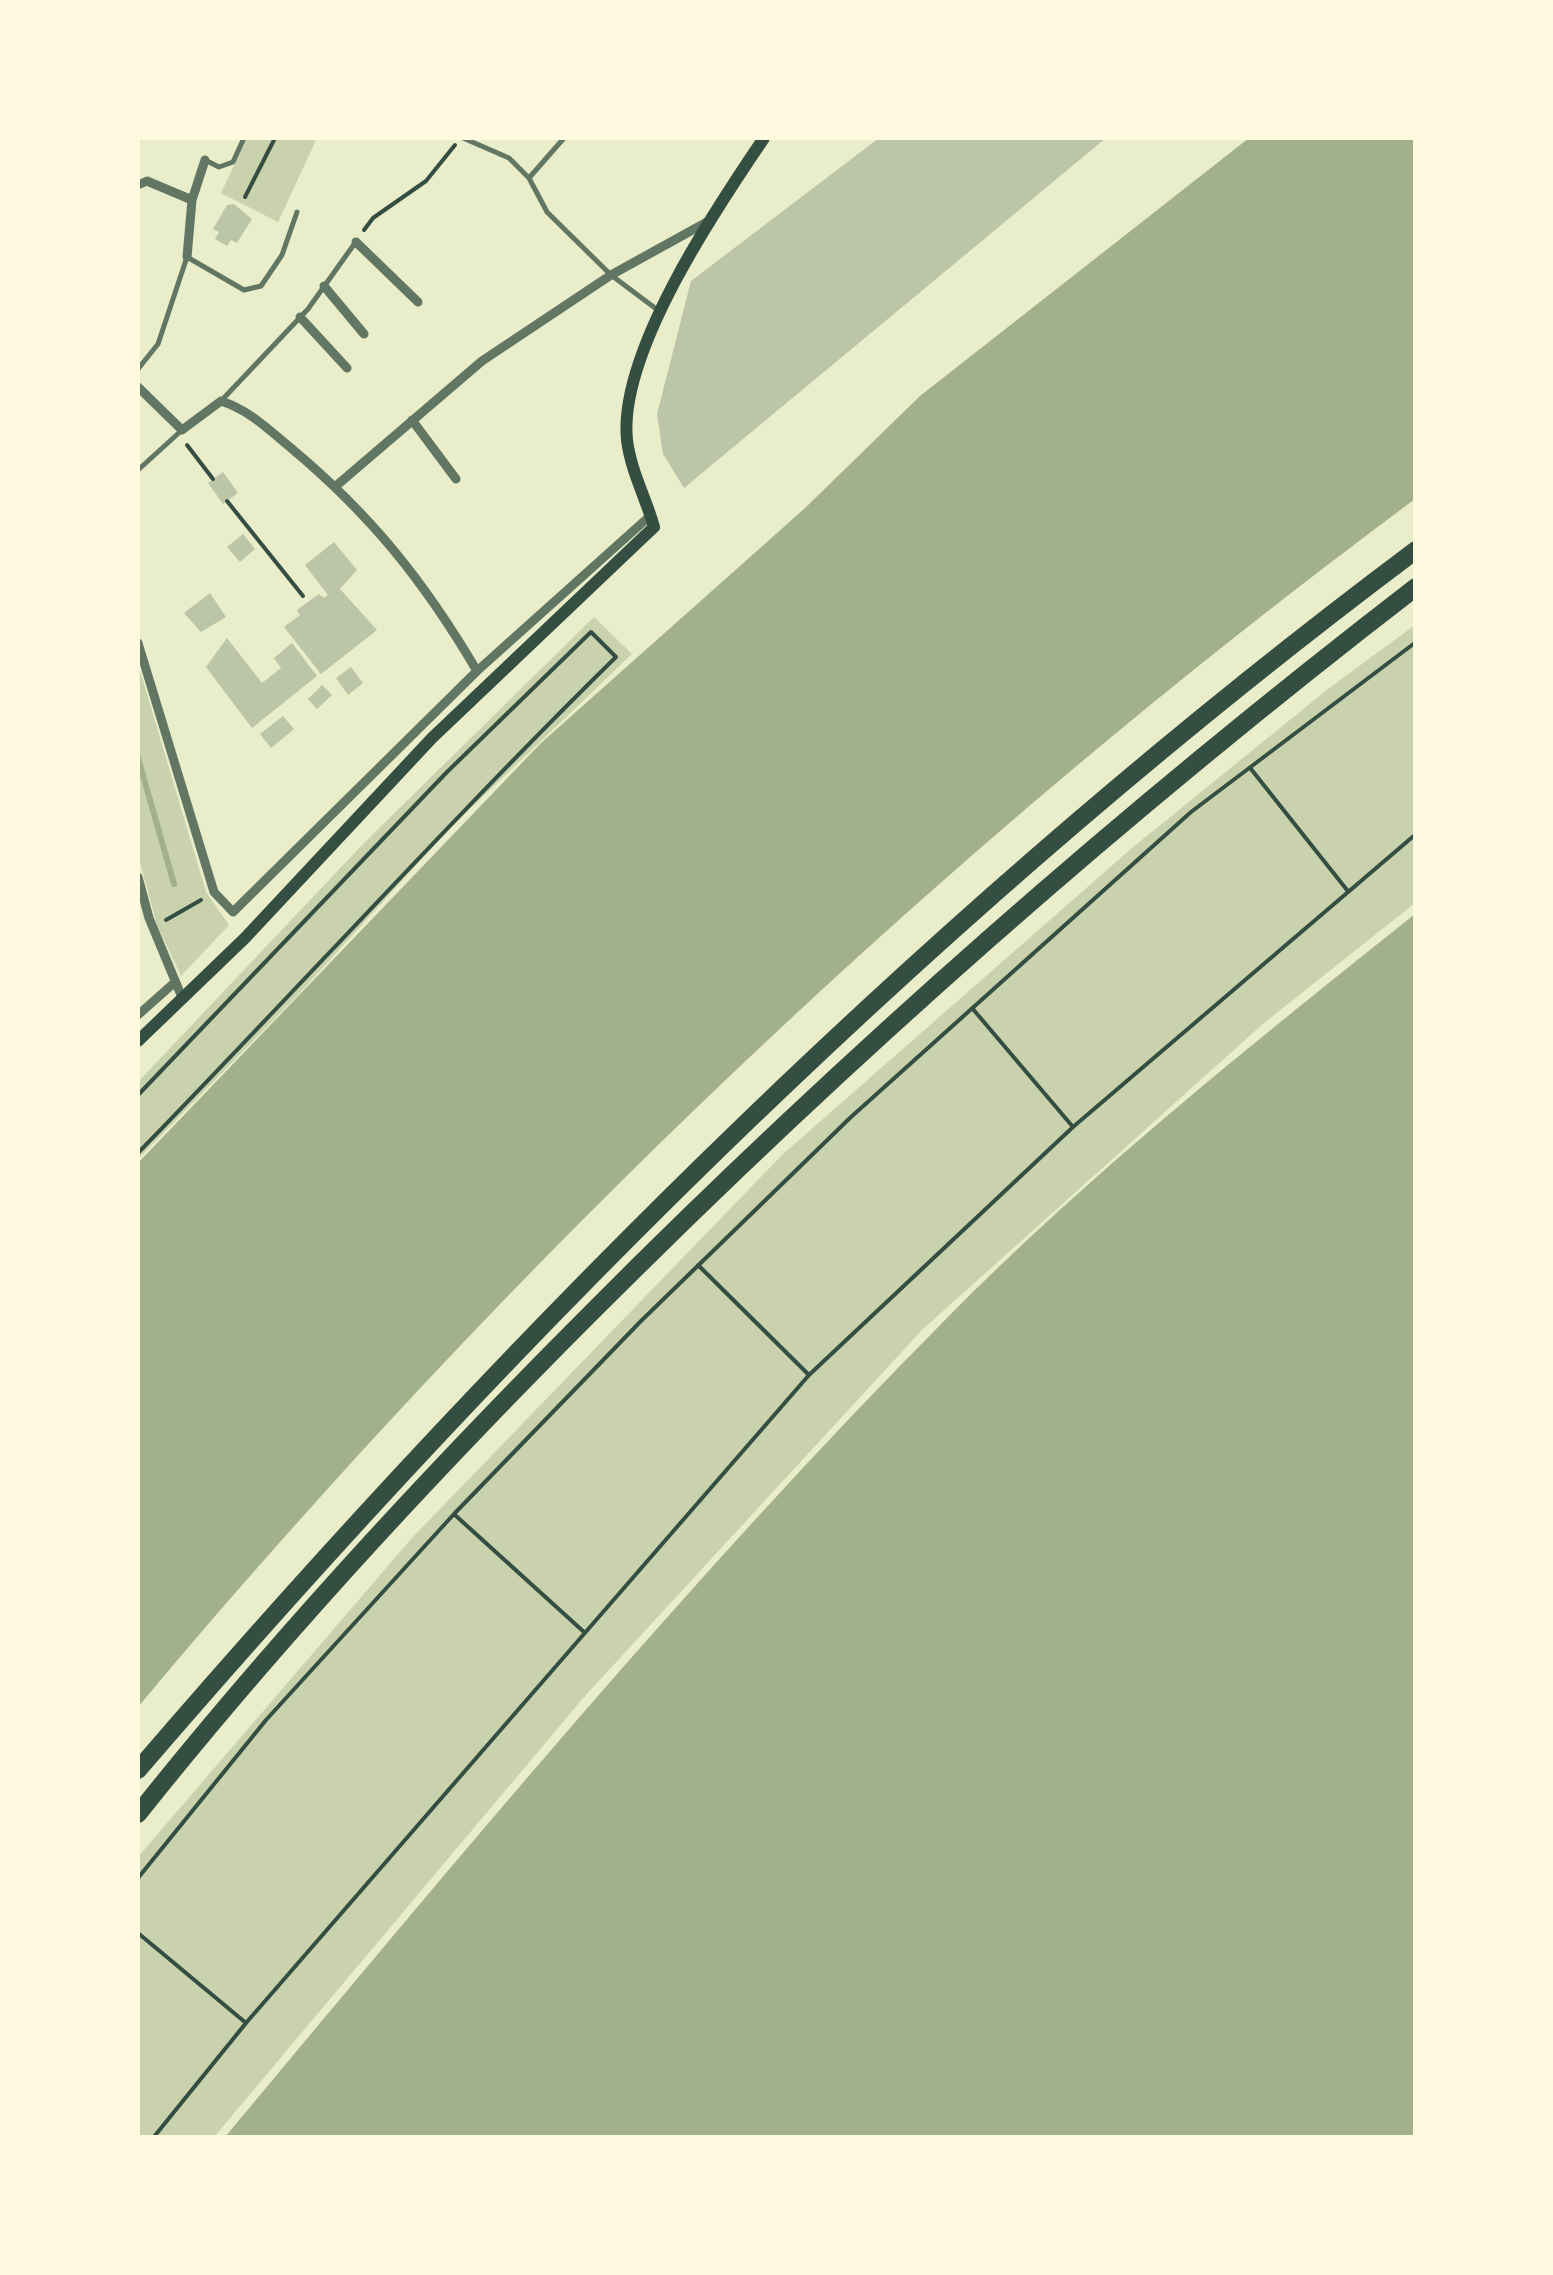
<!DOCTYPE html>
<style>
body{margin:0}
#map{position:relative;width:1553px;height:2275px;overflow:hidden;background:#e9edc9;font-family:"Playfair Display",serif}
canvas{display:block}
.frame{position:absolute;inset:0;border:140px solid #fefae0;pointer-events:none}
</style>
<div id="map">
<canvas width="1553" height="2275"></canvas>
<div class="frame"></div>
</div>
<script>
const g = document.querySelector('canvas').getContext('2d');
g.lineJoin = 'round';
function fill(path, color) { g.fillStyle = color; g.fill(path, 'evenodd'); }
function trace(path, color, width, dash) { g.strokeStyle = color; g.lineWidth = width; g.lineCap = dash ? 'butt' : 'round'; g.setLineDash(dash || []); g.stroke(path); }
const green = new Path2D(`
 M 247,138 L 317,138 L 278,222 L 221,193 Z
 M 594,617 L 632,654 L 450,828 L 296,997 L 138,1159 L 138,1082 L 364,843 Z
 M 1415,625 L 1415,903 L 1264,1023 L 922,1330 L 584,1697 L 214,2137 L 138,2138 L 138,1857 L 411,1539 L 783,1154 L 1132,848 L 1328,689 Z
 M 138,664 L 206,892 L 229,925 L 181,976 L 157,925 L 138,855 Z`);
const water = new Path2D(`
 M 1249,138 L 1415,138 L 1415,499 C 944,848 515,1257 138,1707 L 138,1163 L 541,743 L 804,509 L 920,396 Z
 M 1415,914 L 1415,2137 L 225,2137 C 458,1858 690,1577 947,1318 C 1091,1172 1255,1042 1415,914 Z`);
const stream = new Path2D(`
 M 138,758 L 174,884`);
const building = new Path2D(`
 M 879,138 L 1106,138 L 684,488 L 663,454 L 657,414 L 691,281 Z
 M 234,204 L 252,219 L 237,243 L 231,240 L 227,246 L 215,239 L 219,232 L 213,229 L 227,205 Z
 M 223,472 L 238,493 L 223,504 L 208,483 Z
 M 243,534 L 255,549 L 240,562 L 227,547 Z
 M 334,542 L 357,570 L 340,589 L 377,630 L 321,674 L 284,627 L 300,615 L 297,610 L 319,594 L 324,598 L 328,595 L 305,565 Z
 M 210,593 L 226,617 L 201,632 L 184,613 Z
 M 227,638 L 262,683 L 281,668 L 274,658 L 292,643 L 317,676 L 252,728 L 206,667 Z
 M 351,667 L 363,683 L 348,695 L 336,678 Z
 M 322,685 L 332,695 L 317,709 L 308,699 Z
 M 283,716 L 294,729 L 271,748 L 260,734 Z`);
const path = new Path2D(`
 M 245,197 L 275,138
 M 364,230 L 373,218 L 426,181 L 455,145
 M 187,445 L 213,479
 M 227,501 L 303,596
 M 1251,769 L 1347,890
 M 166,920 L 201,900
 M 972,1008 L 1073,1127
 M 138,1095 L 447,772 L 591,632 L 616,657 C 452,818 298,989 138,1153
 M 698,1265 L 809,1375
 M 455,1515 L 584,1632
 M 138,1878 L 266,1720 L 454,1514 L 641,1321 L 851,1117 L 1191,812 L 1416,642
 M 138,1933 L 246,2023
 M 153,2138 L 246,2023 L 809,1375 L 1073,1127 L 1416,834`);
const service = new Path2D(`
 M 463,138 L 509,158 L 529,178 L 547,212 L 611,275 L 659,311
 M 205,160 L 219,167 L 233,162 L 244,138
 M 529,178 L 564,138
 M 138,369 L 158,344 L 187,257 L 244,290 L 261,286 L 282,255 L 297,212
 M 221,401 L 308,309 L 355,243
 M 138,470 L 182,430`);
const minor = new Path2D(`
 M 138,185 L 147,181 L 192,200
 M 356,242 L 418,302
 M 187,257 L 192,200 L 205,160
 M 324,286 L 364,334
 M 300,317 L 347,368
 M 138,387 L 182,430 L 221,401 C 249,410 268,429 291,448 C 371,515 424,581 477,671
 M 412,420 L 456,479
 M 336,486 L 482,361 L 611,275 L 707,222
 M 138,643 L 214,892 L 233,912 L 477,671 L 651,515
 M 138,877 L 149,918 L 181,995
 M 138,1015 L 174,983`);
const secondary = new Path2D(`
 M 138,1041 L 245,938 L 432,738 L 654,527 C 646,498 631,472 627,440 C 618,353 717,207 764,138`);
const motorway = new Path2D(`
 M 138,1770 C 522,1323 943,904 1416,550
 M 138,1814 C 278,1638 433,1471 592,1312 C 852,1051 1124,812 1416,587`);
fill(green, '#cad2ad');
fill(water, '#a3b18a');
trace(stream, '#a3b18a', 6);
fill(building, '#bcc5a7');
trace(path, '#344e41', 4);
trace(service, '#617663', 5);
trace(minor, '#617663', 9);
trace(secondary, '#344e41', 12);
trace(motorway, '#344e41', 18);
</script>
